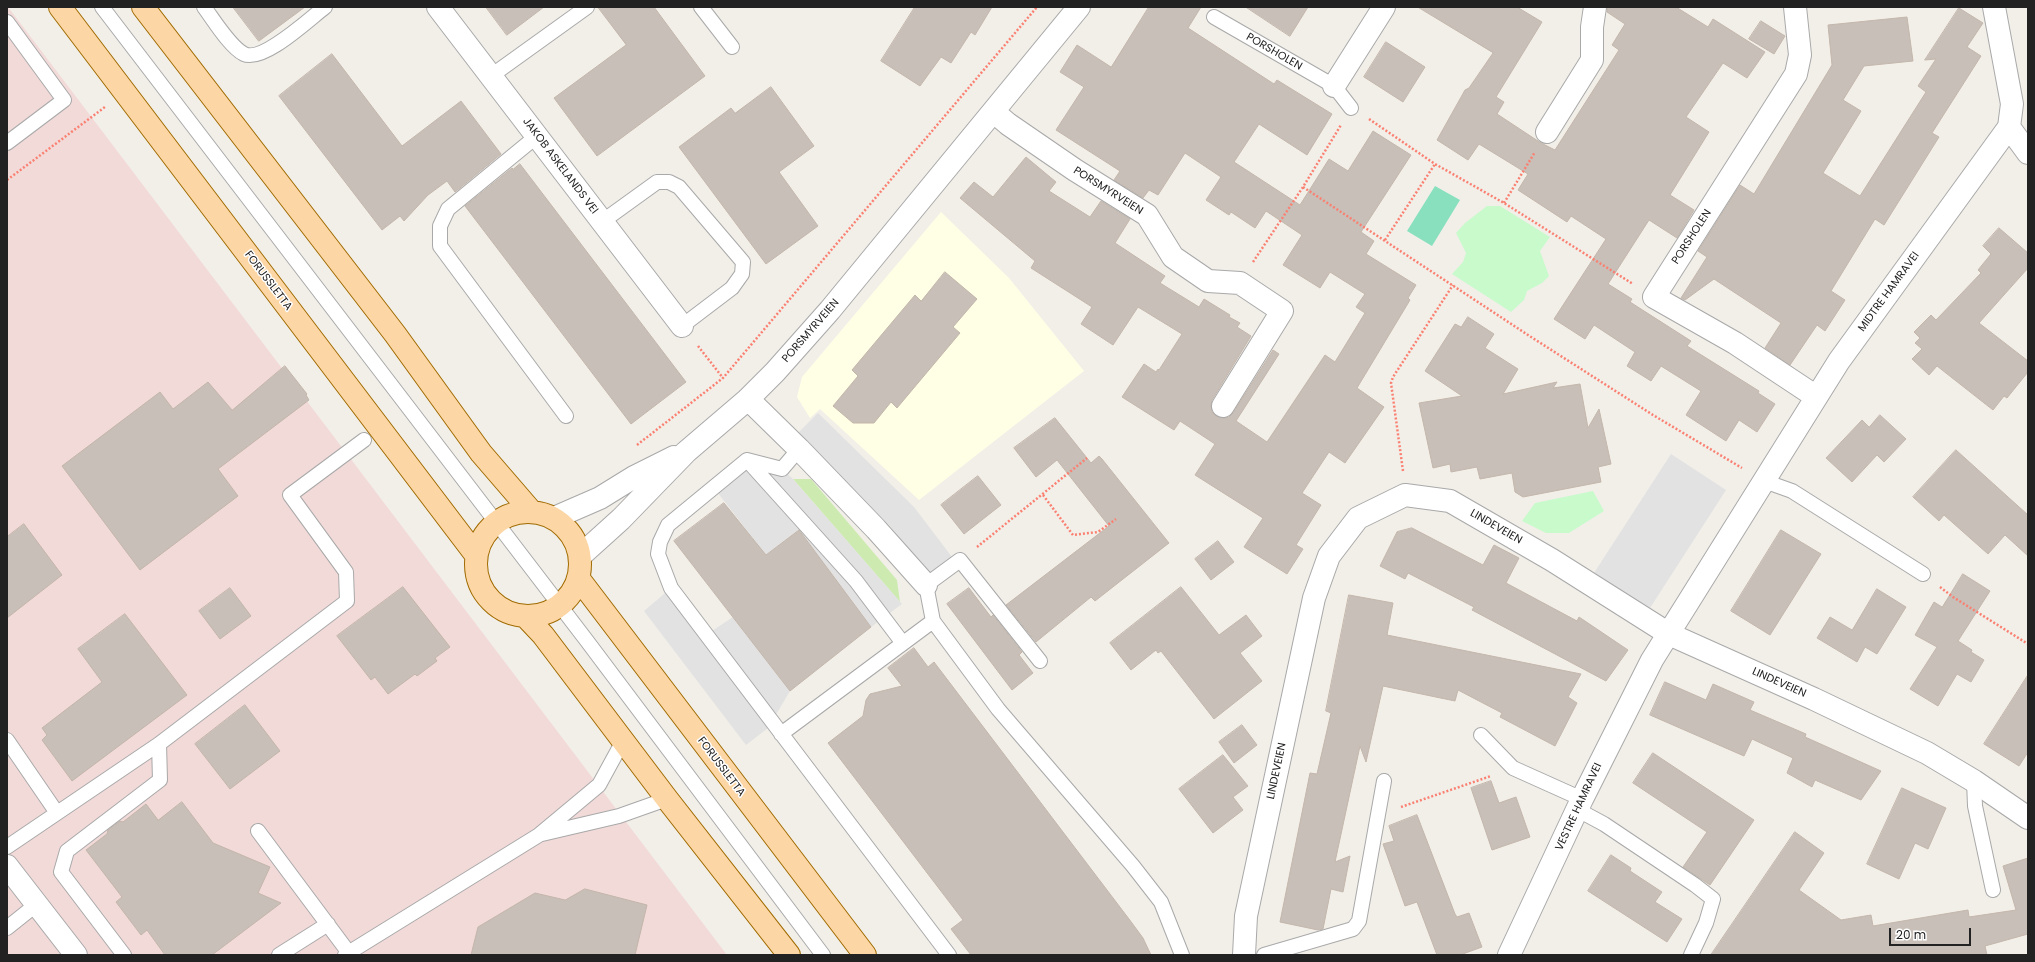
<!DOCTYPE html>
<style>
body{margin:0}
#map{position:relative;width:2035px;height:962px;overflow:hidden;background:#f2efe9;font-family:Poppins,sans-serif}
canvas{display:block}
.frame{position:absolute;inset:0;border:8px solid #222;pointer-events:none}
.scale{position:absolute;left:1889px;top:928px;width:82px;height:18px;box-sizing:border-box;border:2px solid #222;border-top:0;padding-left:5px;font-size:12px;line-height:14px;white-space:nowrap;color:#222;-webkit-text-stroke:3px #fff;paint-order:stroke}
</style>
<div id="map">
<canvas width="2035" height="962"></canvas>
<div class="frame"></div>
<div class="scale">20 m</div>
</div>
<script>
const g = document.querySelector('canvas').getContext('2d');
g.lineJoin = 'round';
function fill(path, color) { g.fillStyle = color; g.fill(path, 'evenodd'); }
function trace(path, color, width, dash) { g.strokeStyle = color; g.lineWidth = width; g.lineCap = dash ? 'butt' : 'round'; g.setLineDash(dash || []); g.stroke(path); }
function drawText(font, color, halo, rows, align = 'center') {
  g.font = font + ' Poppins,sans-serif'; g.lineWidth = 3; g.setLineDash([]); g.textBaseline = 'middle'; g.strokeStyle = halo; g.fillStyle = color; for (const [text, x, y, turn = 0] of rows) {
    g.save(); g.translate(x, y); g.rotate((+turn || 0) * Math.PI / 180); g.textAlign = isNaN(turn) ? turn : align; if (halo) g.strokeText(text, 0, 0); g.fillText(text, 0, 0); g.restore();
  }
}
const commercial = new Path2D(`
 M 7,7 L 8,7 L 727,955 L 7,955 Z`);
const education = new Path2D(`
 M 941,212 L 1009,278 L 1084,371 L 919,500 L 820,409 L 810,418 L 797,397 L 802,377 Z`);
const grass = new Path2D(`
 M 793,479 L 811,479 L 897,580 L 900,602 Z`);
const park = new Path2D(`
 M 1487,206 L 1500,206 L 1550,237 L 1540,251 L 1549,276 L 1542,283 L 1527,291 L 1524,300 L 1511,312 L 1452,274 L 1463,262 L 1466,253 L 1456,233 L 1465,223 Z
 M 1593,491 L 1604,511 L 1569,533 L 1546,533 L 1522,521 L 1535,503 Z`);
const pitch = new Path2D(`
 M 1435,186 L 1460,200 L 1432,246 L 1407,231 Z`);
const parking = new Path2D(`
 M 818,413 L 914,507 L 952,557 L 928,577 L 890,526 L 798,433 Z
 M 1671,454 L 1726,490 L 1650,608 L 1594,573 Z
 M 747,460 L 782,469 L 793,479 L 902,604 L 871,627 L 799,530 L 766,555 L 714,488 Z
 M 671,588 L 706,635 L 733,617 L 790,691 L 768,728 L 746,745 L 644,611 Z`);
const building = new Path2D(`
 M 233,7 L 305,7 L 259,41 Z
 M 486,7 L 544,7 L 507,35 Z
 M 598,7 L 654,7 L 705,76 L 597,156 L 554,98 L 626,45 Z
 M 915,7 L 992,7 L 975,35 L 971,32 L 951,63 L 941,57 L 920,86 L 881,61 Z
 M 1149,7 L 1201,7 L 1188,28 L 1274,84 L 1277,80 L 1332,114 L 1307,155 L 1259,124 L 1234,162 L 1300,205 L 1329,159 L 1348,171 L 1373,131 L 1411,155 L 1361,232 L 1374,241 L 1366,254 L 1416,285 L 1408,298 L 1410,300 L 1357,388 L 1384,407 L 1345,463 L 1329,452 L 1302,493 L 1321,505 L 1296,545 L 1303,549 L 1287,574 L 1244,547 L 1263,518 L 1195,475 L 1215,444 L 1180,421 L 1174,430 L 1122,397 L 1144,364 L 1156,372 L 1158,369 L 1159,370 L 1182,334 L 1138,307 L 1113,345 L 1081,324 L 1092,307 L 1031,268 L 1035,261 L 960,198 L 974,182 L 993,197 L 1026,157 L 1056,182 L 1049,191 L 1090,217 L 1101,201 L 1130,219 L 1115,243 L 1165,276 L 1160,283 L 1199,307 L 1204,299 L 1230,315 L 1229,317 L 1240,323 L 1237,327 L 1251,336 L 1212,400 L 1211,405 L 1212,412 L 1216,416 L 1223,418 L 1229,417 L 1233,413 L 1273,350 L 1279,354 L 1236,421 L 1267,442 L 1325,355 L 1335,362 L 1365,313 L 1356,307 L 1365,294 L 1330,272 L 1320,288 L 1283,265 L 1302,235 L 1266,211 L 1255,228 L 1231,212 L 1229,215 L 1206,200 L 1221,177 L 1185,153 L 1158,195 L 1149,190 L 1143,198 L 1114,180 L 1120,171 L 1056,130 L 1084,87 L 1060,72 L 1077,45 L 1111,67 Z
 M 1246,7 L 1308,7 L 1290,36 Z
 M 1418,7 L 1517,7 L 1542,22 L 1496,97 L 1504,102 L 1497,114 L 1541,143 L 1555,150 L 1619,50 L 1612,45 L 1625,24 L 1607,12 L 1607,7 L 1676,7 L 1708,27 L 1713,19 L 1765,52 L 1747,78 L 1723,63 L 1686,117 L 1709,132 L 1670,195 L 1694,210 L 1677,238 L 1649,220 L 1608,284 L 1632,299 L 1630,302 L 1691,341 L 1687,346 L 1759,391 L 1758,393 L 1775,404 L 1757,432 L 1739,420 L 1726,441 L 1686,415 L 1701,391 L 1661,366 L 1651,381 L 1627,366 L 1635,352 L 1594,325 L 1585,339 L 1554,319 L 1606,239 L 1571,216 L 1567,222 L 1518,190 L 1528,174 L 1479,144 L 1468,160 L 1437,140 L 1465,90 L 1469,88 L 1493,53 Z
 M 1959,8 L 1983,23 L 1967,47 L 1981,56 L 1932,133 L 1939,137 L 1884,225 L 1875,219 L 1831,291 L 1845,300 L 1825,331 L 1817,325 L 1790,365 L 1765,348 L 1781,323 L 1714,279 L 1685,300 L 1681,298 L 1707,257 L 1698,251 L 1740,185 L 1754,194 L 1832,65 L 1828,25 L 1907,17 L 1913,61 L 1864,66 L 1843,100 L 1861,111 L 1823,173 L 1860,196 L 1926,92 L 1918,86 L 1936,59 L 1925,60 Z
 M 1761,21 L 1785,36 L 1774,54 L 1749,39 Z
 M 1386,42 L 1425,67 L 1403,102 L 1364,77 Z
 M 332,54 L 402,146 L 461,101 L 501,154 L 455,192 L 447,181 L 428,195 L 404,221 L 400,216 L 382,230 L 279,96 Z
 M 771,87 L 814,146 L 779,172 L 818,226 L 766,264 L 679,147 L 731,108 L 735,113 Z
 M 520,164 L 686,382 L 631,424 L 465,206 L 512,168 L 513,169 Z
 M 1999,228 L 2028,253 L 2028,268 L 1979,323 L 2028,361 L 2028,372 L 2007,398 L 2004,396 L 1993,410 L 1937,366 L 1929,375 L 1912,359 L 1922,349 L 1915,343 L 1920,338 L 1914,332 L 1931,315 L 1936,320 L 1981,273 L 1978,270 L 1991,254 L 1983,246 Z
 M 945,272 L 977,299 L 953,327 L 960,333 L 897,408 L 891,402 L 874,423 L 853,423 L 833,406 L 858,376 L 852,370 L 915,295 L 921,301 Z
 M 1468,317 L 1494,334 L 1485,348 L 1518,369 L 1503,394 L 1557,382 L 1553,388 L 1580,384 L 1588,428 L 1599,409 L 1611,464 L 1598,467 L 1601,482 L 1523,497 L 1515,492 L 1512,473 L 1480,479 L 1477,467 L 1451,472 L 1450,464 L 1433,468 L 1419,403 L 1462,396 L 1425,371 L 1455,324 L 1461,327 Z
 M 285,366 L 307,394 L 306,395 L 309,400 L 218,469 L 238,496 L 140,570 L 62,466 L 160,392 L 173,409 L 208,382 L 232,410 Z
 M 1880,415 L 1906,439 L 1884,462 L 1877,455 L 1852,482 L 1826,458 L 1862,420 L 1869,427 Z
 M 1055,418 L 1091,463 L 1099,456 L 1102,459 L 1169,543 L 1095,601 L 1091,597 L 1036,642 L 1006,605 L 1109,526 L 1057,460 L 1036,477 L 1014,448 Z
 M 1956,450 L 2028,515 L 2028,556 L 2005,535 L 1988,554 L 1944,515 L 1939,521 L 1913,497 Z
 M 978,476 L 1001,505 L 964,534 L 941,505 Z
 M 724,503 L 766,555 L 799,530 L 871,627 L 790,691 L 674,541 Z
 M 24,524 L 62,575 L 7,618 L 7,537 Z
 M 1412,528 L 1483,565 L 1494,545 L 1519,558 L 1506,583 L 1577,621 L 1579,617 L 1628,650 L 1606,681 L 1472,610 L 1474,607 L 1408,573 L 1405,579 L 1380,566 L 1397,532 Z
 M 1781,530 L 1821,554 L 1770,635 L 1731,611 Z
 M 1218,541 L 1234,562 L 1211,580 L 1195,559 Z
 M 1963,574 L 1990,591 L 1958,641 L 1972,650 L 1971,652 L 1984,660 L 1971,682 L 1957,674 L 1938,706 L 1910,689 L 1937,647 L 1915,635 L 1934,602 L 1942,607 Z
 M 403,587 L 450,647 L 435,658 L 437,661 L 417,676 L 415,674 L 388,694 L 375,677 L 371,680 L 337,636 Z
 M 1181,587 L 1219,635 L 1246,615 L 1262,636 L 1240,653 L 1262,681 L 1214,719 L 1161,651 L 1158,653 L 1156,650 L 1131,670 L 1110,643 Z
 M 230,588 L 251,616 L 220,639 L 199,611 Z
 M 969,588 L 991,617 L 993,615 L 1022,652 L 1019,655 L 1033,673 L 1012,690 L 947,604 Z
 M 1877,589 L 1906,607 L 1877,654 L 1865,647 L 1857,662 L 1817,638 L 1830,617 L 1852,630 Z
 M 1349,595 L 1393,603 L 1387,635 L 1581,674 L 1568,697 L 1577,703 L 1555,746 L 1500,717 L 1502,713 L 1458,690 L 1455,701 L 1383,686 L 1366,762 L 1360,746 L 1335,862 L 1350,856 L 1343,892 L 1331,889 L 1323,929 L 1318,930 L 1280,922 L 1310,773 L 1317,774 L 1331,713 L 1326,711 Z
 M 125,614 L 187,695 L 72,781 L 42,740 L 47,735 L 42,728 L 102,682 L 78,649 Z
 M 914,648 L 928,667 L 934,662 L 1129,919 L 1143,938 L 1151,955 L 971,955 L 951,929 L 963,920 L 828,743 L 863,716 L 866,700 L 870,694 L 902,686 L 888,668 Z
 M 2028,675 L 2028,752 L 2019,766 L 1984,744 Z
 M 1665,682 L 1706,700 L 1713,684 L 1754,702 L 1750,710 L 1806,734 L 1805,737 L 1881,771 L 1861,800 L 1815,780 L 1812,787 L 1787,773 L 1793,758 L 1752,739 L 1744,756 L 1650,715 Z
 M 245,705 L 280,751 L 230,789 L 195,744 Z
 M 1242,725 L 1257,745 L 1234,763 L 1219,742 Z
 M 1653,753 L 1754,820 L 1710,885 L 1683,867 L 1707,832 L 1633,783 Z
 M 1223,755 L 1248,786 L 1233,797 L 1243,810 L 1213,833 L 1179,789 Z
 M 1491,781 L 1499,803 L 1516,797 L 1530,837 L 1492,850 L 1471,788 Z
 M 1902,788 L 1946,808 L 1928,849 L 1915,843 L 1899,879 L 1867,864 Z
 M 182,802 L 213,843 L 270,867 L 258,893 L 281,903 L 212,955 L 165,955 L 147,930 L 141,935 L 116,902 L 122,897 L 86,850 L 107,834 L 108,830 L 120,821 L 123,822 L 146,804 L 158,820 Z
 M 1417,815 L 1455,914 L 1457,917 L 1469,913 L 1482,947 L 1460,955 L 1437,955 L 1417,902 L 1405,906 L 1383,844 L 1394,841 L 1389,826 Z
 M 1795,832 L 1824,853 L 1799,890 L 1841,920 L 1871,915 L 1873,926 L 1968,910 L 1969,917 L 2016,910 L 2003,866 L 2028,858 L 2028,934 L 1985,946 L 1987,955 L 1711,955 Z
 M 1611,855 L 1631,868 L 1630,871 L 1662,892 L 1655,902 L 1682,919 L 1667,942 L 1588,891 Z
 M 585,889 L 647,905 L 635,955 L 471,955 L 478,927 L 535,893 L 565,900 Z`);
const path = new Path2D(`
 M 1369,119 L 1435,164 L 1504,203 L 1633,284
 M 7,180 L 105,107
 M 1303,187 L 1528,335 L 1653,415 L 1742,468
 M 1504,203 L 1535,152
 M 1385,240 L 1435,164
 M 1253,262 L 1303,187 L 1341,125
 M 698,346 L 723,378
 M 637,445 L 723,378 L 1037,7
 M 1403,471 L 1391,383 L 1393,377 L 1453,285
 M 1043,495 L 1073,535 L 1098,532 L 1116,519
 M 977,547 L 1087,458
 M 1940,587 L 1953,597 L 2028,644
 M 1401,807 L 1491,776`);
const service = new Path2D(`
 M 102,7 L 587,641 L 823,955
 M 204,7 C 213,19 230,47 244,54 C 263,63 309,19 325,7
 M 701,7 L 732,47
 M 1214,17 L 1334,86 L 1351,108
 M 7,22 L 64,100 L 7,143
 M 491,76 L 587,7
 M 537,136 L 448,209 L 440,226 L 440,246 L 566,416
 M 603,221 L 657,182 L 669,182 L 679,187 L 743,262 L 742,274 L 732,288 L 682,326
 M 799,449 L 782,469 L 747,460 L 668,525 L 660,542 L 658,554 L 671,588 L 949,955
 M 747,460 L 856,581 L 902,642
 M 1764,481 L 1792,491 L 1923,574
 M 933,621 L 998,709 L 1133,866 L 1161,902 L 1182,955
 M 781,734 L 933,621 L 926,585 L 960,560 L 1040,661
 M 1481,735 L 1513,768 L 1582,799
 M 7,740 L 57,813
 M 1974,781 L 1975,806 L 1993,890
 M 1578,810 L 1604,824 L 1695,885 L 1713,899 L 1706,923 L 1691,955
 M 258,831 L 349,953
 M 542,834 L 619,816 L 667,799
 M 7,847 L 159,744 L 347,601 L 346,572 L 290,495 L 364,440
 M 7,928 L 37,904
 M 124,955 L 61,872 L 67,851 L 160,780 L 159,744
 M 279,955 L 328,924
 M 345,955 L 539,835 L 599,785 L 623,741
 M 1264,955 L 1353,929 L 1359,921 L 1384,781`);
const minor = new Path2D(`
 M 438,7 L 682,326
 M 1795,7 L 1800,55 L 1796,74 L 1654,297 L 1735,343 L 1815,396
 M 1334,86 L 1384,7
 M 994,112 L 1008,124 L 1075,170 L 1147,215 L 1173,257 L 1208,281 L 1240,283 L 1282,311 L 1223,406
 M 2009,127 L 2028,153
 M 1547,132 L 1592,60 L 1592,27 L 1595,7
 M 748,399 L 799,449 L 876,529 L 926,585
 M 554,518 L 600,498 L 634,477 L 674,457
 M 580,556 L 621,519 L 686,452 L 748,399 L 775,372 L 830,310 L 1079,7
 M 1244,955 L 1246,916 L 1314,598 L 1329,556 L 1358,518 L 1405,495 L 1450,501 L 1552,560 L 1669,634 L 1814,699 L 1927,753 L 1974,781 L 2028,818
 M 1509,955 L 1582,799 L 1652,660 L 1839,361 L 2009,127 L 2012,104 L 1994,7`);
const tertiary = new Path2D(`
 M 7,866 L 76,955`);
const primary = new Path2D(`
 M 60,7 L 476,555
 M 143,7 L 395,334 L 481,453 L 531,511
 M476 564a52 52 0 1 1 104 0a52 52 0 1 1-104 0Z
 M 579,579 L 865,955
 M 526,617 L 543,635 L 667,799 L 789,955`);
const streetNames = [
 ["PORSHOLEN",1274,52,30],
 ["JAKOB ASKELANDS VEI",560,166,53],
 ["PORSMYRVEIEN",1108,191,32],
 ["PORSHOLEN",1692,237,-57],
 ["FORUSSLETTA",268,281,53],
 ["MIDTRE HAMRAVEI",1889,292,-54],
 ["PORSMYRVEIEN",811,331,-49],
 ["LINDEVEIEN",1496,527,30],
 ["LINDEVEIEN",1779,683,24],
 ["FORUSSLETTA",721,767,53],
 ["LINDEVEIEN",1277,771,-78],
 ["VESTRE HAMRAVEI",1579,807,-65]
];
fill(commercial, '#f2dad9');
fill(education, '#ffffe5');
fill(grass, '#cdebb0');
fill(park, '#c8facc');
fill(pitch, '#88e0be');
fill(parking, '#e2e2e2');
fill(building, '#c7bfb8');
trace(building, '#c4b6ab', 1);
trace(service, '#a9a9a9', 16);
trace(minor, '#a9a9a9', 24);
trace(tertiary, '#a9a9a9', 24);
trace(primary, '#a06b00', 24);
trace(path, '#fa8072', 2.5, [2, 2]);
trace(service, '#fff', 14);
trace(minor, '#fff', 22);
trace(tertiary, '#fff', 22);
trace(primary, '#fcd6a4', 22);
drawText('11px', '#222', '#fff', streetNames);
</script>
